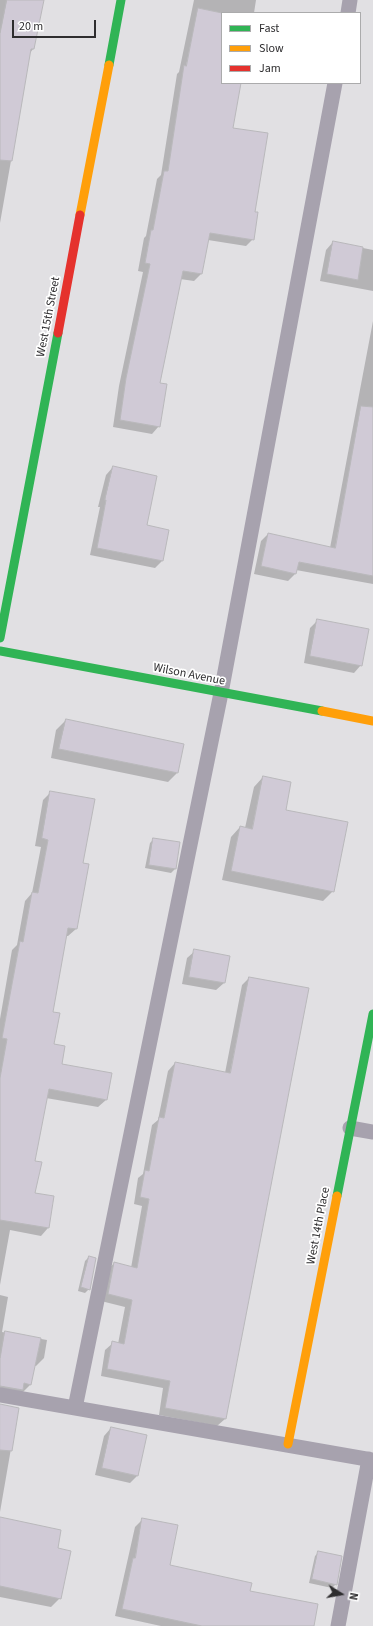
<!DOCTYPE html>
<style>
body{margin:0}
#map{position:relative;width:373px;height:1626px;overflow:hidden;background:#e1e0e3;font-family:"Source Sans 3",sans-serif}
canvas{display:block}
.legend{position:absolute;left:221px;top:12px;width:140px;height:72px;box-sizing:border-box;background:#fff;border:1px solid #ababac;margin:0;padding:5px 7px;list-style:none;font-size:12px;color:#2e2d2f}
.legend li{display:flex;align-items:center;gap:8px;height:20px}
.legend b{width:20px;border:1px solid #ababac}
.north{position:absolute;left:321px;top:1574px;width:40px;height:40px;-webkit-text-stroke:3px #fff;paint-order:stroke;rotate:101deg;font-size:11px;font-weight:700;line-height:16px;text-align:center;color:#2e2d2f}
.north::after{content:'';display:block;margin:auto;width:14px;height:18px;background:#2e2d2f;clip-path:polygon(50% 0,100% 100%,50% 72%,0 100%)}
.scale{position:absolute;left:12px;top:20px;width:84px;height:18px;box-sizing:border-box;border:2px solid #2e2d2f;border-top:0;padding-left:5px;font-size:12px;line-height:14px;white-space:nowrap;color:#2e2d2f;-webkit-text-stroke:3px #fff;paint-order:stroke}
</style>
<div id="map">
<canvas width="373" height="1626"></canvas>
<ul class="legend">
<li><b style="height:5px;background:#30b455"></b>Fast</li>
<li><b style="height:5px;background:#ff9f0a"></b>Slow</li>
<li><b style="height:5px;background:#e5322d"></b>Jam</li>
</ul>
<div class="north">N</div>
<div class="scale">20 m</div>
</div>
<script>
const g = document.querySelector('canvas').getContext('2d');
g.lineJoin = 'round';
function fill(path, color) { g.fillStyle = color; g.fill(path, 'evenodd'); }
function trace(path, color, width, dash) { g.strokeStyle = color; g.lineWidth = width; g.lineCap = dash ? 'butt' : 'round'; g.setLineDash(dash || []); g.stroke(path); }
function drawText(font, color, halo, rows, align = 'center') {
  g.font = font + ' "Source Sans 3",sans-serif'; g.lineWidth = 3.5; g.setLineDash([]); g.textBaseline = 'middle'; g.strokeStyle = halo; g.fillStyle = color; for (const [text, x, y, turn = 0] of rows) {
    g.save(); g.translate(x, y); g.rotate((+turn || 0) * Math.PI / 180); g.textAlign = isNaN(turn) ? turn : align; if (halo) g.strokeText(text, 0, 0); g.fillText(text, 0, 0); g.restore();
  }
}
const shadow = new Path2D(`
 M 0,0 L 41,0 L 33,49 L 30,53 L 0,223 Z
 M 194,0 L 256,0 L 254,13 L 222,13 L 222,83 L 240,83 L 231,128 L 254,213 L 253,239 L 246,246 L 208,240 L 201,274 L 194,281 L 180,279 L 159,384 L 159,426 L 152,434 L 113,427 L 119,386 L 143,272 L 138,271 L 144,238 L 146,236 L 157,179 L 161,175 L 177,74 L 179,72 Z
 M 333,242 L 373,250 L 373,291 L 320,281 L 326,250 Z
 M 373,321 L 373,584 L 296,570 L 295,574 L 288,581 L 254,574 L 261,541 L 268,534 L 330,548 Z
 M 113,467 L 145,526 L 168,531 L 162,561 L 155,568 L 90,555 L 100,507 L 98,507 L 106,475 Z
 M 317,621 L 361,665 L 354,673 L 304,663 L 310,628 Z
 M 66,720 L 177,773 L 168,782 L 51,758 L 56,730 Z
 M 263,777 L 333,891 L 323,901 L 222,880 L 231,837 L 240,827 L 245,828 L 254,787 Z
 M 51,792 L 81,864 L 76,929 L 68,936 L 66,936 L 52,1013 L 53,1045 L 61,1065 L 106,1100 L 98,1107 L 46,1098 L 33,1162 L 34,1194 L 53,1197 L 48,1228 L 41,1236 L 10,1230 L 0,1285 L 0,1019 L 12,950 L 17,945 L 25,901 L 32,893 L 41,847 L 35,846 L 43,800 Z
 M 154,839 L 179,843 L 175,869 L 171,873 L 145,868 L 150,843 Z
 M 195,951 L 229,957 L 224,983 L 216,990 L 182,984 L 187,958 Z
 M 249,978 L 308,989 L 225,1419 L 217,1426 L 159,1415 L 163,1388 L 101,1376 L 105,1350 L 113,1343 L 118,1344 L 125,1307 L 101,1301 L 107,1271 L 114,1263 L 131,1268 L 142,1206 L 134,1204 L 138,1178 L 143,1174 L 152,1125 L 158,1120 L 168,1071 L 175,1063 L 225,1073 L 242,985 Z
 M 89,1257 L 89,1289 L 85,1293 L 78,1291 L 85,1261 Z
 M 0,1295 L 8,1297 L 2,1332 L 47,1340 L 44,1358 L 36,1366 L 34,1366 L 31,1384 L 23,1392 L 0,1395 Z
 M 0,1405 L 18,1408 L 0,1512 Z
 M 111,1428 L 146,1436 L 137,1476 L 130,1483 L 95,1475 L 104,1436 Z
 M 0,1518 L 56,1549 L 60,1598 L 51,1607 L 0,1597 Z
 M 143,1519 L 169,1566 L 249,1592 L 313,1626 L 161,1626 L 115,1616 L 135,1527 Z
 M 319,1552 L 336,1584 L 332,1588 L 309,1583 L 315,1556 Z`);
const building = new Path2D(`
 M 7,0 L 44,0 L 34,49 L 31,49 L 12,161 L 0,160 L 0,34 Z
 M 198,8 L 222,13 L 222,83 L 241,83 L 233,128 L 268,133 L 255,212 L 258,212 L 254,240 L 210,233 L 202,274 L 183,271 L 160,383 L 167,384 L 160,427 L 120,420 L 126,378 L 150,264 L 145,263 L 151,230 L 153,230 L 164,171 L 168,171 L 184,65 L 186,66 Z
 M 333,241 L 363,247 L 358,280 L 327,274 Z
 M 361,406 L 373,407 L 373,576 L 299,562 L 296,574 L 261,566 L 268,533 L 335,548 Z
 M 113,466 L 157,476 L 147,525 L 169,530 L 163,561 L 97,548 L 106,500 L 105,500 Z
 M 317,619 L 369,629 L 362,666 L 310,656 Z
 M 66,719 L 184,744 L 178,773 L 59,749 Z
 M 263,776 L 291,782 L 286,810 L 348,822 L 334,892 L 231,871 L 240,826 L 252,829 Z
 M 50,791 L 95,799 L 83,863 L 89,864 L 77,929 L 68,928 L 53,1012 L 60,1013 L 54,1044 L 65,1046 L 62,1064 L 112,1073 L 107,1100 L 49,1089 L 35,1161 L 42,1162 L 35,1193 L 54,1196 L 49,1228 L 0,1220 L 0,1078 L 7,1039 L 2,1038 L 20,941 L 23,942 L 32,892 L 38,893 L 48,840 L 42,838 Z
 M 153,838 L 180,842 L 176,869 L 149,865 Z
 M 194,949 L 230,956 L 225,983 L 189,977 Z
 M 249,977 L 309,988 L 226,1419 L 165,1408 L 170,1381 L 107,1369 L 112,1341 L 124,1344 L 132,1300 L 108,1294 L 114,1262 L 137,1268 L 149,1199 L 140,1197 L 145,1170 L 149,1171 L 159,1117 L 164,1118 L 175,1062 L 230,1073 Z
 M 89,1256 L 96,1258 L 90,1290 L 81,1287 Z
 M 5,1331 L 41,1338 L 31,1385 L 24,1383 L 23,1390 L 0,1386 L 0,1359 Z
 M 0,1404 L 19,1408 L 12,1451 L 0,1450 Z
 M 111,1427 L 147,1435 L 138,1476 L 102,1468 Z
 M 0,1517 L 61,1530 L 58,1548 L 71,1551 L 61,1599 L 0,1586 Z
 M 142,1518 L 178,1525 L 170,1565 L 252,1583 L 250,1591 L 318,1604 L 314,1626 L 202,1626 L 122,1609 L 133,1558 L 135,1558 Z
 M 318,1551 L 342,1556 L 337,1585 L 312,1579 Z`);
const lane = new Path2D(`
 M 348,13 L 350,0
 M 350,1128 L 373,1132
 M 0,1395 L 373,1460
 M 75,1408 L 221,693 L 335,83
 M 338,1626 L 369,1459`);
const fast = new Path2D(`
 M 109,65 L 121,0
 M 0,638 L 58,333
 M 0,651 L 322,711
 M 337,1196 L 373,1014`);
const slow = new Path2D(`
 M 80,215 L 109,65
 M 322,711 L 373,721
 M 288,1444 L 337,1196`);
const jam = new Path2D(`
 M 58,333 L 80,215`);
const streetNames = [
 ["West 15th Street",49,317,-79],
 ["Wilson Avenue",189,675,11],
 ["West 14th Place",319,1226,-79]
];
fill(shadow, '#0003');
fill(building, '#d0cad6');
trace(building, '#b9b8bb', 1);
trace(lane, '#a7a2ae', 15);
trace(fast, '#30b455', 9);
trace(slow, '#ff9f0a', 9);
trace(jam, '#e5322d', 9);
drawText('12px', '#2e2d2f', '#fff', streetNames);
</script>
